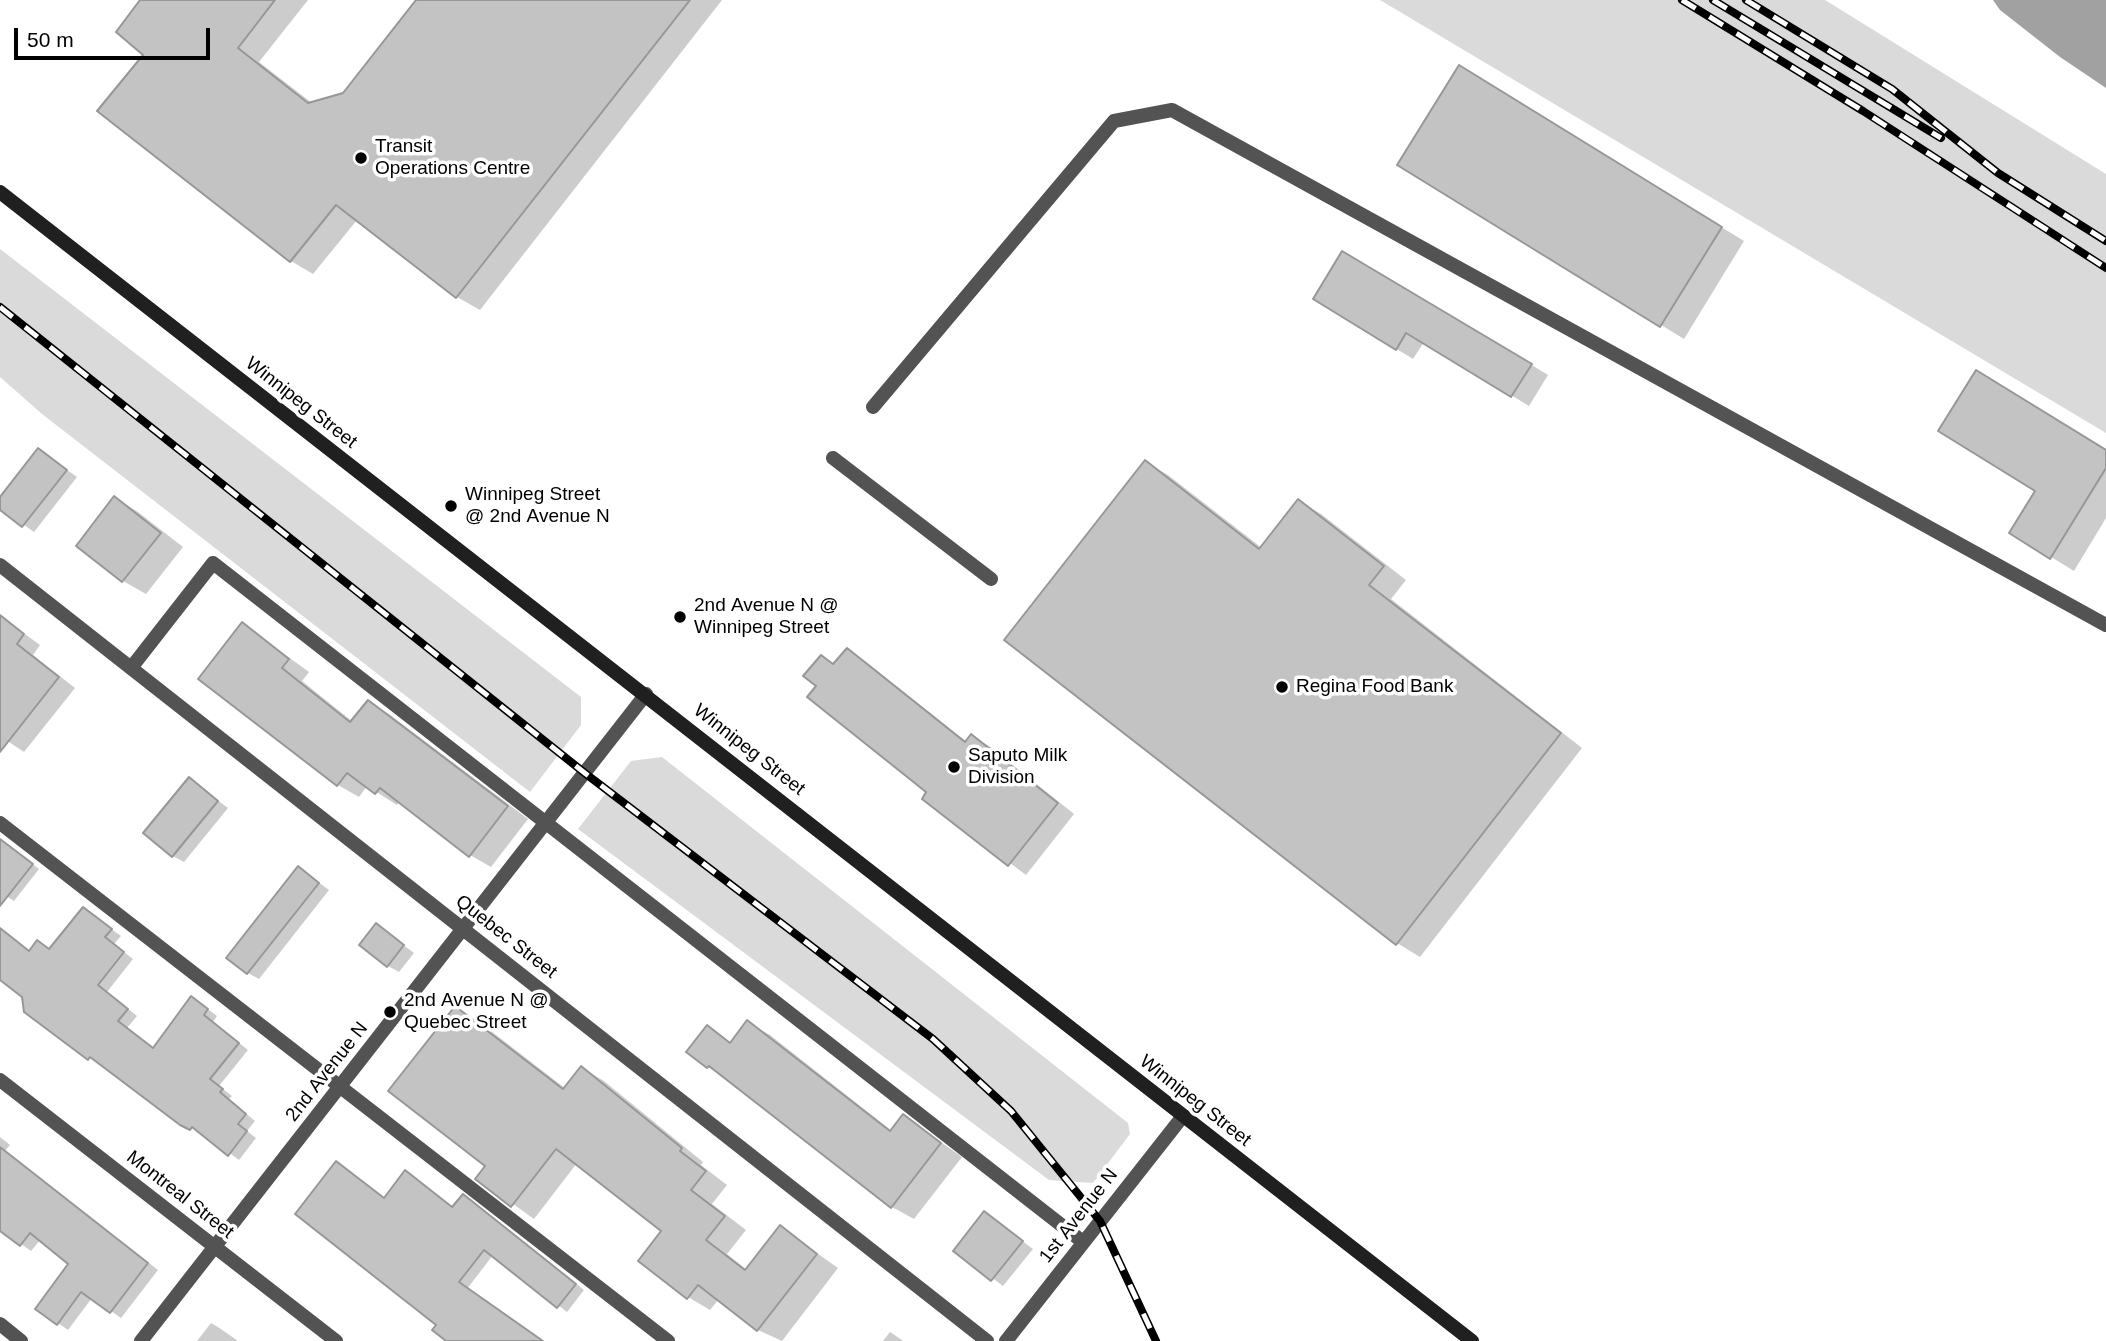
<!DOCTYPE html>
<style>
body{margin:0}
#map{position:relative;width:2106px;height:1341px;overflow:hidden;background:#fff;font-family:Arial,sans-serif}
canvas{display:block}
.scale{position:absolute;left:14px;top:28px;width:196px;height:32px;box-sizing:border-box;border:4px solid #000;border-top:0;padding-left:9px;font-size:21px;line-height:24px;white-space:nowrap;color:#000;-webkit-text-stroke:5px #fff;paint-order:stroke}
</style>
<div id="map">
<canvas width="2106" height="1341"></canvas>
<div class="scale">50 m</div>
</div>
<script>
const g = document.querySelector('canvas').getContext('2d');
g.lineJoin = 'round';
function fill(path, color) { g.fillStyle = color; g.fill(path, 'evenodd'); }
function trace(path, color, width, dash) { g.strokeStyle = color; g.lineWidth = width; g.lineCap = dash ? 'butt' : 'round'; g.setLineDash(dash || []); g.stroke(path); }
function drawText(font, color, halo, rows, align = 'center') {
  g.font = font + ' Arial,sans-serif'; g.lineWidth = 7; g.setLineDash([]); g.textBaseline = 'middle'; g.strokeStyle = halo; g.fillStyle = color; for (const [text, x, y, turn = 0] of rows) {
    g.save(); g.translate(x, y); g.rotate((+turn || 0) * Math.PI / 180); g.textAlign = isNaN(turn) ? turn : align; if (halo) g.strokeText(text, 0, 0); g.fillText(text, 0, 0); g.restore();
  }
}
const green = new Path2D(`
 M 1380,0 L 1825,0 L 2106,174 L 2106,433 Z
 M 0,249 L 581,697 L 581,725 L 530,792 L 42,414 L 0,377 Z
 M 662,757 L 1128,1123 L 1130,1134 L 1093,1183 L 1049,1180 L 578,829 L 631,761 Z`);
const water = new Path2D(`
 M 1993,0 L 2106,0 L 2106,88 L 2060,57 L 2000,10 Z`);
const shadow = new Path2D(`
 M 143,0 L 308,0 L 259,62 L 312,103 L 344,95 L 418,0 L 722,0 L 480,310 L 457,297 L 357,220 L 313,274 L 291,261 L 146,55 Z
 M 1482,80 L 1744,241 L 1684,339 L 1399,164 Z
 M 1315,299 L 1473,329 L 1548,375 L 1529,406 L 1424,342 L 1413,359 Z
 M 39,450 L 77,477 L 34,532 L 0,508 L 0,500 Z
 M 2106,451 L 2106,518 L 2074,571 L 2012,533 L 2037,490 Z
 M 1145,462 L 1168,475 L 1262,548 L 1299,501 L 1321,514 L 1406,580 L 1391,599 L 1582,748 L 1420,957 L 1397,943 Z
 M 115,498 L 138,512 L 183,547 L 146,594 L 123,581 L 78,545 Z
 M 0,616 L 40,645 L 33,655 L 75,688 L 24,752 L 0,736 Z
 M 243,624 L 309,672 L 302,681 L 353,722 L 368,702 L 389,714 L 528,819 L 491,867 L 470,855 L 400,801 L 397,805 L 367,786 L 359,797 L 338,785 L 200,679 Z
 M 848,651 L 865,661 L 967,742 L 972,736 L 989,746 L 1074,814 L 1026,875 L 924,799 L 928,791 Z
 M 189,779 L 228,808 L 184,862 L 173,856 Z
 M 0,839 L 39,869 L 14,901 L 0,892 Z
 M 299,868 L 329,890 L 259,979 L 248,973 Z
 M 84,909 L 121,936 L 114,944 L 133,959 L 107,992 L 137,1016 L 127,1028 L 154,1049 L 201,1004 L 217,1016 L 213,1022 L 248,1050 L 219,1086 L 232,1096 L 229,1099 L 255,1121 L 247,1131 L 256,1138 L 239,1160 L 202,1133 L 181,1123 L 26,1011 L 24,996 L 0,978 L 0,928 L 30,952 L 38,942 L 51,950 Z
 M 377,925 L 414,953 L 399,972 L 388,966 Z
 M 455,1008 L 478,1021 L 566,1089 L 582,1068 L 604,1081 L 703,1162 L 701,1165 L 727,1185 L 712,1204 L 746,1230 L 727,1254 L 747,1270 L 780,1227 L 838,1268 L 782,1341 L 758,1330 L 719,1299 L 710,1310 L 688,1297 L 663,1230 L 577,1163 L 534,1219 L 477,1178 L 487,1166 Z
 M 748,1023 L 770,1035 L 892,1131 L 904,1116 L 962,1157 L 914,1219 L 892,1207 L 689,1052 L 707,1028 L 732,1043 Z
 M 0,1137 L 10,1145 L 3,1153 L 26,1167 L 158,1270 L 121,1318 L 92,1298 L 68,1330 L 58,1323 L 71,1264 L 41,1239 L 31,1251 L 0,1229 Z
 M 337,1163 L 385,1199 L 406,1172 L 454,1208 L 473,1202 L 584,1290 L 567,1312 L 493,1255 L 467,1289 L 541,1341 L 447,1341 Z
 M 985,1213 L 1033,1249 L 1003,1286 L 955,1250 Z
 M 211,1323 L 221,1329 L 238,1341 L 197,1341 Z
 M 890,1332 L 899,1338 L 903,1341 L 883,1341 Z`);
const building = new Path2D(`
 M 140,0 L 275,0 L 238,48 L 308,103 L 343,93 L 416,0 L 690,0 L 456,298 L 336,205 L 290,262 L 97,111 L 143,55 L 116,32 Z
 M 1459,65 L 1722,227 L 1660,327 L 1397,165 Z
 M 1342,251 L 1532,364 L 1511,397 L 1406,333 L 1396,350 L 1313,299 Z
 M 1976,370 L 2106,450 L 2106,468 L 2050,559 L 2009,533 L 2035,491 L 1938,431 Z
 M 38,448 L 67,470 L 22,527 L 0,510 L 0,497 Z
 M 1145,460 L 1259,549 L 1298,499 L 1384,566 L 1369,585 L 1561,733 L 1396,945 L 1004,640 Z
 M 114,496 L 161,533 L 122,582 L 76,546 Z
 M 0,615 L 24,634 L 17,644 L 59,677 L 0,752 Z
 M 242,622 L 289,659 L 282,668 L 350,722 L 368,700 L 508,806 L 469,857 L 380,788 L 375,794 L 347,773 L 337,786 L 198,679 Z
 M 847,648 L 965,742 L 971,734 L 1058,803 L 1008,866 L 922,799 L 926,792 L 807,697 L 816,686 L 803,676 L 821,655 L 833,664 Z
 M 189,777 L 218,801 L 172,857 L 143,833 Z
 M 0,839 L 33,864 L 0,906 Z
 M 298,866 L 319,883 L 247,974 L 226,958 Z
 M 83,907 L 112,929 L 105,937 L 124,952 L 98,985 L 128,1009 L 118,1021 L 153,1048 L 191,996 L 208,1009 L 204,1015 L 239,1043 L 210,1079 L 223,1089 L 220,1092 L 246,1114 L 238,1124 L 247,1131 L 228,1156 L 192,1127 L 190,1130 L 180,1125 L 90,1057 L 88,1060 L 24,1012 L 22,997 L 0,980 L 0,928 L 29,951 L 37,940 L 49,949 Z
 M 376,923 L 404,945 L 387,967 L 359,945 Z
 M 455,1006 L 563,1089 L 581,1066 L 682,1148 L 680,1151 L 706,1171 L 691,1190 L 725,1216 L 706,1240 L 745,1270 L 780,1225 L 817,1254 L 757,1331 L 698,1285 L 687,1299 L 638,1261 L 661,1231 L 556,1149 L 511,1207 L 475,1179 L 485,1166 L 388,1091 Z
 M 747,1020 L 890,1131 L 903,1114 L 941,1143 L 891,1208 L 709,1066 L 707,1068 L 686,1052 L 707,1025 L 730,1043 Z
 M 0,1147 L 148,1263 L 110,1313 L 81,1292 L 57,1325 L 35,1309 L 68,1264 L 30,1233 L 20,1246 L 0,1231 Z
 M 336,1161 L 384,1198 L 405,1170 L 452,1207 L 463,1194 L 576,1284 L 557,1308 L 484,1250 L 459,1282 L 543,1341 L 446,1341 L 432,1330 L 436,1325 L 295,1214 Z
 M 984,1211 L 1023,1241 L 991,1281 L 953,1251 Z`);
const service = new Path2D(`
 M 873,407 L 1114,121 L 1172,110 L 2106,625
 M 833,458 L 991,579
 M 131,668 L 213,563 L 1083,1242
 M 0,823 L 668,1341
 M 0,1324 L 21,1341`);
const minor = new Path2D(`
 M 0,565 L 987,1341
 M 0,1080 L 336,1341
 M 141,1341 L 646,694`);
const tertiary = new Path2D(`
 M 1006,1341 L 1183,1116`);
const secondary = new Path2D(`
 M 0,192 L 1472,1341`);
const rail = new Path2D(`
 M 1682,0 L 1863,111 L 2106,268
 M 1713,0 L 1941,138
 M 1746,0 L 1892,89 L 1998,173 L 2106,241
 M 0,307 L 586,774 L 933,1039 L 1011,1111 L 1100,1221 L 1156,1341`);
const markers = [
 [361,158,7,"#000"],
 [451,506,7,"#000"],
 [680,617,7,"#000"],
 [1282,687,7,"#000"],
 [954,767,7,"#000"],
 [390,1012,7,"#000"]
];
const poiNames = [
 ["Transit",375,147],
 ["Operations Centre",375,169],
 ["Winnipeg Street",465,495],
 ["@ 2nd Avenue N",465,517],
 ["2nd Avenue N @",694,606],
 ["Winnipeg Street",694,628],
 ["Regina Food Bank",1296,687],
 ["Saputo Milk",968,756],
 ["Division",968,778],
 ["2nd Avenue N @",404,1001],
 ["Quebec Street",404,1023]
];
const streetNames = [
 ["Winnipeg Street",301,403,38],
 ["Winnipeg Street",749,750,38],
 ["Quebec Street",506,937,38],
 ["2nd Avenue N",327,1072,-52],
 ["Winnipeg Street",1195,1101,38],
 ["Montreal Street",180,1195,38],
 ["1st Avenue N",1079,1216,-52]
];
fill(green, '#dadada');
fill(water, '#a1a1a1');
fill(shadow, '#0003');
fill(building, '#c3c3c3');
trace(building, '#979797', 2);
trace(service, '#535353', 14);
trace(minor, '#535353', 14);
trace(tertiary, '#535353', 14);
trace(secondary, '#202020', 14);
trace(rail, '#000', 8);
trace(rail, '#fff', 5, [16]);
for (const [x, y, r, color] of markers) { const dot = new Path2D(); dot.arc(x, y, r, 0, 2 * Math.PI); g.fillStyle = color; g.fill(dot); trace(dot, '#fff', 2.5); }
drawText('19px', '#000', '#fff', poiNames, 'left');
drawText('19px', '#000', '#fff', streetNames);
</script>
